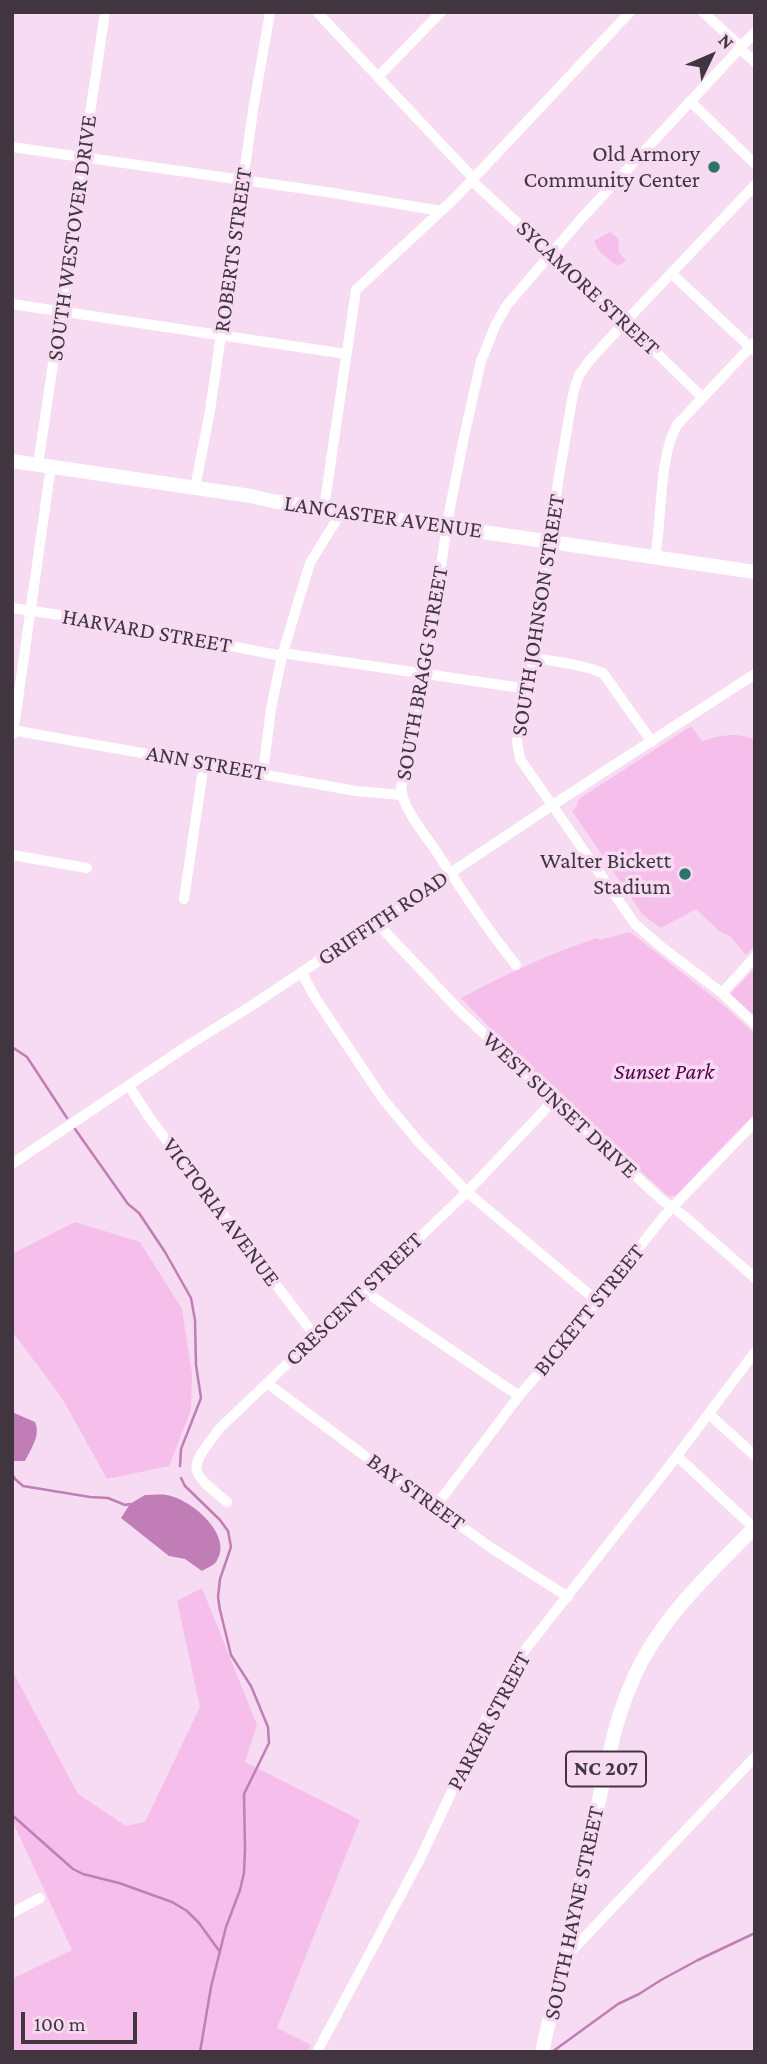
<!DOCTYPE html>
<style>
body{margin:0}
#map{position:relative;width:767px;height:2064px;overflow:hidden;background:#f7dbf2;font-family:"Crimson Pro",serif}
canvas{display:block}
.frame{position:absolute;inset:0;border:14px solid #41363f;pointer-events:none}
.north{position:absolute;left:676px;top:21px;width:70px;height:70px;-webkit-text-stroke:5px #f7dbf2;paint-order:stroke;rotate:46deg;font-size:19px;font-weight:700;line-height:28px;text-align:center;color:#41363f}
.north::after{content:'';display:block;margin:auto;width:24px;height:32px;background:#41363f;clip-path:polygon(50% 0,100% 100%,50% 72%,0 100%)}
.scale{position:absolute;left:21px;top:2012px;width:116px;height:32px;box-sizing:border-box;border:4px solid #41363f;border-top:0;padding-left:9px;font-size:21px;line-height:24px;white-space:nowrap;color:#41363f;-webkit-text-stroke:5px #f7dbf2;paint-order:stroke}
</style>
<div id="map">
<canvas width="767" height="2064"></canvas>
<div class="frame"></div>
<div class="north">N</div>
<div class="scale">100 m</div>
</div>
<script>
const g = document.querySelector('canvas').getContext('2d');
g.lineJoin = 'round';
function fill(path, color) { g.fillStyle = color; g.fill(path, 'evenodd'); }
function trace(path, color, width, dash) { g.strokeStyle = color; g.lineWidth = width; g.lineCap = dash ? 'butt' : 'round'; g.setLineDash(dash || []); g.stroke(path); }
function drawText(font, color, halo, rows, align = 'center') {
  g.font = font + ' "Crimson Pro",serif'; g.lineWidth = 7; g.setLineDash([]); g.textBaseline = 'middle'; g.strokeStyle = halo; g.fillStyle = color; for (const [text, x, y, turn = 0] of rows) {
    g.save(); g.translate(x, y); g.rotate((+turn || 0) * Math.PI / 180); g.textAlign = isNaN(turn) ? turn : align; if (halo) g.strokeText(text, 0, 0); g.fillText(text, 0, 0); g.restore();
  }
}
const green = new Path2D(`
 M 610,232 L 618,238 L 619,252 L 626,261 L 617,266 L 599,251 L 594,241 Z
 M 691,726 L 702,741 C 720,736 737,731 755,740 L 755,945 L 746,955 L 731,937 L 719,931 L 696,909 L 661,928 L 643,915 L 572,811 L 576,807 L 579,799 Z
 M 630,932 L 723,1005 L 755,1034 L 755,1113 L 675,1196 L 668,1196 L 544,1083 L 461,998 C 506,974 549,954 597,938 L 600,940 Z
 M 755,968 L 755,1019 L 729,995 Z
 M 75,1222 L 140,1242 L 182,1309 L 192,1374 L 191,1410 L 169,1466 L 107,1479 L 62,1398 L 12,1331 L 12,1254 Z
 M 202,1588 L 257,1725 L 245,1762 L 360,1820 L 277,2028 L 311,2045 L 307,2052 L 12,2052 L 12,1979 L 72,1950 L 12,1820 L 12,1670 L 78,1794 L 126,1826 L 145,1822 L 200,1707 L 177,1601 Z`);
const water = new Path2D(`
 M 12,1412 L 35,1422 C 41,1435 31,1449 25,1461 L 12,1461 Z
 M 145,1495 C 152,1495 161,1494 167,1495 C 191,1499 235,1536 216,1562 C 213,1566 206,1568 202,1571 L 185,1559 L 169,1556 L 121,1518 L 130,1504 Z`);
const stream = new Path2D(`
 M 12,1047 L 27,1057 L 67,1118
 M 75,1129 L 128,1204 L 139,1213 L 165,1252 L 191,1298 L 195,1320 L 196,1365 L 201,1398 L 181,1449 L 180,1466
 M 12,1474 L 15,1479 L 23,1486 L 90,1497 L 108,1498 L 125,1505 L 130,1504
 M 181,1478 L 185,1486 L 220,1520 L 228,1531 L 231,1547 L 220,1579 L 218,1597 L 220,1610 L 231,1655 L 251,1686 L 268,1727 L 269,1743 L 244,1794 L 245,1849 L 244,1873 L 240,1890 L 226,1927 L 211,1987 L 200,2052
 M 12,1815 L 73,1869 L 83,1874 L 119,1883 L 172,1902 L 187,1911 L 199,1923 L 220,1952
 M 552,2052 L 618,2004 L 639,1994 L 661,1980 L 698,1960 L 755,1933`);
const minor = new Path2D(`
 M 317,12 L 473,178
 M 703,12 L 741,47
 M 739,48 L 755,62
 M 378,77 L 441,12
 M 690,101 L 755,164
 M 12,147 L 327,192 L 441,211
 M 471,180 L 625,322 L 703,398
 M 755,185 L 625,322 L 590,360 L 579,375 L 573,394 L 558,482 L 526,709 L 517,741 L 520,759 L 635,924 L 659,945 L 722,993 L 755,1024
 M 671,273 L 753,350
 M 12,304 L 346,354
 M 38,465 L 105,12
 M 195,488 L 210,411 L 254,104 L 270,12
 M 324,508 L 356,290 L 456,197 L 630,12
 M 655,557 C 662,521 659,455 677,425 L 755,342
 M 12,608 L 115,623 L 282,656
 M 282,653 L 529,689
 M 533,658 C 557,662 581,664 603,673 L 652,742
 M 12,730 L 356,791 L 401,795
 M 13,734 L 51,466
 M 263,773 L 271,709 L 282,656 L 299,599 L 310,563 L 342,511
 M 12,855 L 87,868
 M 184,899 L 204,763
 M 376,922 L 459,1010 L 577,1122 L 663,1201 L 683,1215 L 755,1278
 M 516,965 C 487,929 463,892 438,854 C 427,837 402,808 401,788 L 420,711 L 448,518 L 464,437 L 481,361 L 496,324 L 507,305 L 581,219 L 755,32
 M 301,972 L 316,999 L 383,1099 L 417,1140 L 467,1192 L 597,1301
 M 722,993 L 755,957
 M 129,1086 L 149,1117 L 315,1336
 M 12,1164 L 190,1044 L 251,1006 L 551,806 L 755,674
 M 366,1289 L 373,1297 L 519,1396
 M 267,1383 L 420,1497 L 490,1547 L 568,1597
 M 709,1414 L 755,1456
 M 677,1456 L 754,1528
 M 227,1502 C 187,1469 188,1470 220,1428 L 467,1192 L 554,1100
 M 435,1507 L 519,1396 L 555,1354 L 664,1216 L 755,1122
 M 12,1913 L 40,1898
 M 563,1960 L 755,1757
 M 317,2052 L 420,1859 L 495,1700 L 514,1664 L 667,1469 L 755,1352`);
const major = new Path2D(`
 M 12,461 L 251,496 L 272,501 L 755,572
 M 542,2052 L 614,1734 C 621,1708 630,1683 643,1659 C 671,1608 715,1568 755,1527`);
const markers = [
 [714,167,7,"#2d7368"],
 [685,874,7,"#2d7368"]
];
const shields = [
 [606,1769,80]
];
const shieldNames = [
 ["NC 207",606,1769]
];
const poiNames = [
 ["Old Armory",700,154],
 ["Community Center",700,180],
 ["Walter Bickett",671,861],
 ["Stadium",671,887]
];
const streetNames = [
 ["SOUTH WESTOVER DRIVE",72,238,-82],
 ["ROBERTS STREET",233,250,-82],
 ["SYCAMORE STREET",588,288,43],
 ["LANCASTER AVENUE",383,517,8],
 ["SOUTH JOHNSON STREET",538,615,-81],
 ["HARVARD STREET",147,631,10],
 ["SOUTH BRAGG STREET",422,673,-80],
 ["ANN STREET",206,763,10],
 ["GRIFFITH ROAD",383,918,-34],
 ["WEST SUNSET DRIVE",560,1105,43],
 ["VICTORIA AVENUE",221,1212,53],
 ["CRESCENT STREET",354,1299,-44],
 ["BICKETT STREET",589,1310,-51],
 ["BAY STREET",416,1492,36],
 ["PARKER STREET",489,1721,-62],
 ["SOUTH HAYNE STREET",574,1913,-78]
];
const parkNames = [
 ["Sunset Park",664,1072]
];
fill(green, '#f5beeb');
fill(water, '#c17eb6');
trace(stream, '#c17eb6', 2.5);
trace(minor, '#fff', 10);
trace(major, '#fff', 14);
for (const [x, y, r, color] of markers) { const dot = new Path2D(); dot.arc(x, y, r, 0, 2 * Math.PI); g.fillStyle = color; g.fill(dot); trace(dot, '#f7dbf2', 2.5); }
for (const [x, y, w] of shields) { const box = new Path2D(); box.roundRect(x - w / 2, y - 17.5, w, 35, 5); g.fillStyle = '#f7dbf2'; g.fill(box); trace(box, '#41363f', 2); }
drawText('bold 21px', '#41363f', null, shieldNames);
drawText('23px', '#41363f', '#f7dbf2', poiNames, 'right');
drawText('23px', '#41363f', '#f7dbf2', streetNames);
drawText('italic 23px', '#55004e', '#f7dbf2', parkNames);
</script>
